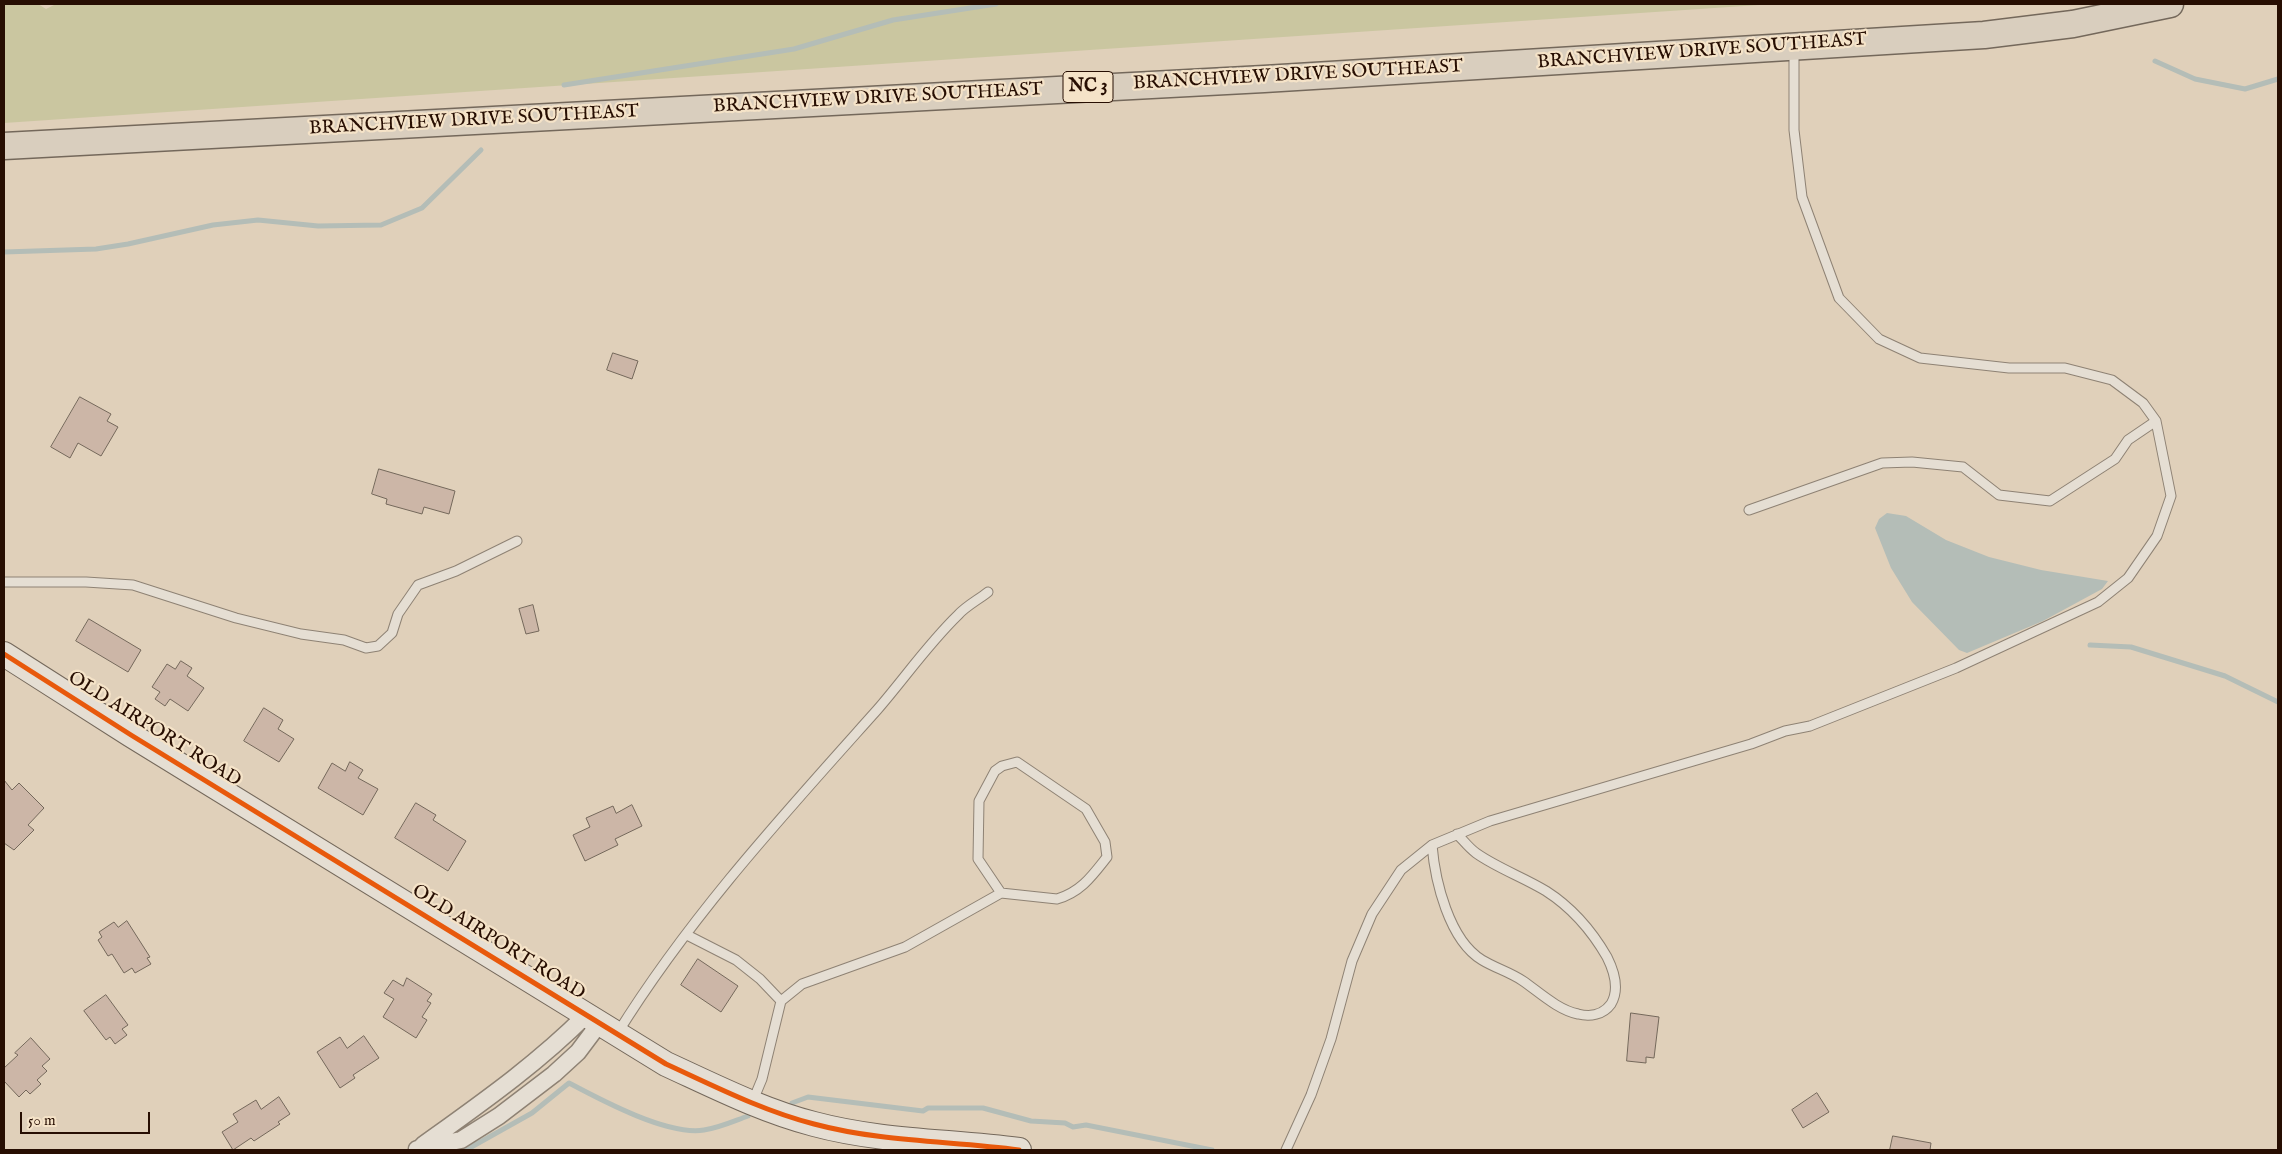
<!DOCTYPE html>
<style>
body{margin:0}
#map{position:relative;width:2282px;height:1154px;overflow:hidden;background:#e0d0ba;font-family:"IM FELL English",serif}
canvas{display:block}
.frame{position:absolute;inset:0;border:5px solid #270e02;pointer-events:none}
.scale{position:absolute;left:20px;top:1112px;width:130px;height:22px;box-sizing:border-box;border:2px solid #270e02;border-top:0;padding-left:6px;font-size:15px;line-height:18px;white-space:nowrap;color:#270e02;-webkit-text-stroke:4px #f5e3c8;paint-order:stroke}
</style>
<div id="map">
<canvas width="2282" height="1154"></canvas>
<div class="frame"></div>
<div class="scale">50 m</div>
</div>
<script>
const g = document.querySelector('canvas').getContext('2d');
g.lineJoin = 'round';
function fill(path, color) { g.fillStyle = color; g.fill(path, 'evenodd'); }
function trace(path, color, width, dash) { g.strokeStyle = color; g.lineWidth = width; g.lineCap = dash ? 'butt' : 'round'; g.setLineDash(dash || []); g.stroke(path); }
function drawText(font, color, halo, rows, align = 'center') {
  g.font = font + ' "IM FELL English",serif'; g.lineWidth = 4.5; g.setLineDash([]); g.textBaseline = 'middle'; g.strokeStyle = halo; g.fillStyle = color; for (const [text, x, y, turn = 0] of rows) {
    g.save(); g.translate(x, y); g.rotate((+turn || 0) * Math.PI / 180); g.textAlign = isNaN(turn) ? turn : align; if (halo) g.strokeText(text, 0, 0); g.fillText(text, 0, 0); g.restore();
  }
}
const green = new Path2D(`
 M 4,4 L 38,4 L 46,9 L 56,4 L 1774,4 L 4,123 Z`);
const water = new Path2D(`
 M 1887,513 L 1906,516 L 1946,540 L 1989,557 L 2041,570 L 2108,581 L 2102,589 L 2043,621 L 1967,653 L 1959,650 L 1912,602 L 1891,568 L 1875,528 L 1879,519 Z`);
const stream = new Path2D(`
 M 2155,61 L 2195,79 L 2245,89 L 2278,79
 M 564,85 L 794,49 L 893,20 L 996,4
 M 4,252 L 96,249 L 128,244 L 213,225 L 258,220 L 318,226 L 381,225 L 422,208 L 481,150
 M 2090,645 L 2131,647 L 2225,676 L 2278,702
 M 792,1103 L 808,1097 L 923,1111 L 928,1108 L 983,1108 L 1031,1121 L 1065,1123 L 1073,1127 L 1086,1125 L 1212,1150
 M 466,1150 L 532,1113 L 569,1083 C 601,1100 668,1136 704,1130 C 719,1128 734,1121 748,1116`);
const building = new Path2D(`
 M 613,353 L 638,361 L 632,379 L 607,370 Z
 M 80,397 L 111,414 L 107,421 L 118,427 L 101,456 L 78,443 L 70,458 L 51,447 Z
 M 379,469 L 455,491 L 449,514 L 424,507 L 422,514 L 386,504 L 387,499 L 372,494 Z
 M 533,605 L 539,631 L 526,634 L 519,609 Z
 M 89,619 L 141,650 L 128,672 L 76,641 Z
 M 181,661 L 192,668 L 187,676 L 204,688 L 188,711 L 170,699 L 165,706 L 155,699 L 160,692 L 152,687 L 167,664 L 175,669 Z
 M 264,708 L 283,720 L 278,729 L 294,739 L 279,762 L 244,741 Z
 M 350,762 L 363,770 L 358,778 L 378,789 L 363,815 L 318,788 L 332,763 L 345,771 Z
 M 4,780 L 12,790 L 19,783 L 44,808 L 28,825 L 34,830 L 14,850 L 4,843 Z
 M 416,803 L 436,815 L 433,820 L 466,841 L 448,871 L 395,838 Z
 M 632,805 L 642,826 L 615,839 L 618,845 L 585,861 L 573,835 L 590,827 L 586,818 L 613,806 L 616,813 Z
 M 127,921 L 150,957 L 147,958 L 151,964 L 135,973 L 132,968 L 124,973 L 112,954 L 108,956 L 98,940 L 102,937 L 99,932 L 114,922 L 118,927 Z
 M 698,959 L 738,986 L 721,1012 L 681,985 Z
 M 407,978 L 432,994 L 427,1001 L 431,1003 L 422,1017 L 427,1020 L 416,1038 L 383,1017 L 394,999 L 384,993 L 393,980 L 403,986 Z
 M 106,995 L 128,1025 L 122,1029 L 127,1035 L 115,1044 L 110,1037 L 106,1040 L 84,1011 Z
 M 1631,1013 L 1659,1017 L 1654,1058 L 1646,1057 L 1646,1063 L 1627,1061 Z
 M 364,1036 L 379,1058 L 353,1075 L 355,1078 L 340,1088 L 317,1052 L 340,1037 L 347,1048 Z
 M 31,1038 L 50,1059 L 42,1066 L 47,1071 L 37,1080 L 41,1084 L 30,1094 L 26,1090 L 19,1097 L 4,1081 L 4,1068 L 18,1055 L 15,1053 Z
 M 1817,1093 L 1829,1112 L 1803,1128 L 1792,1110 Z
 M 279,1097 L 290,1114 L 278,1122 L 280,1124 L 254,1141 L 251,1138 L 233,1150 L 222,1132 L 238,1122 L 233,1114 L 256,1100 L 261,1109 Z
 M 1893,1136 L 1931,1143 L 1930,1150 L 1890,1150 Z`);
const lane = new Path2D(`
 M 1749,510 L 1882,463 L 1912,462 L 1963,467 L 1999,495 L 2050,501 L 2115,459 L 2128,440 L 2156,421
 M 4,582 L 86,582 L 133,585 L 236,618 L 301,634 L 344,640 L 366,648 L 378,646 L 392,633 L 398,614 L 418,585 L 456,571 L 517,541
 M 1432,845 C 1435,881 1449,940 1482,960 C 1495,968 1510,972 1523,981 C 1539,992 1558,1010 1578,1014 C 1590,1017 1603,1015 1611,1004 C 1620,989 1614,971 1607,957 C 1592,931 1571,907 1546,891 C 1523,877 1497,868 1476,853 C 1469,848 1463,840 1457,834
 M 687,935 L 736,960 L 760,979 L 781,1001
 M 617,1034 C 690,916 785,813 877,710 C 904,679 928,644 958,615 C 966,606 978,600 988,592
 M 752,1103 L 762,1079 L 781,1001 L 802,984 L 905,947 L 1001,893 L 1057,899 C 1081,892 1092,876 1107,857 L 1105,842 L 1086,809 L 1017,762 L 1002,766 L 995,771 L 979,801 L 978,859 L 1001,893
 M 1286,1150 L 1311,1095 L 1331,1039 L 1352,961 L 1372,914 L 1401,870 L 1432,845 L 1490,821 L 1751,744 L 1785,731 L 1810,726 L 1956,668 L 2098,602 L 2128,578 L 2157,536 L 2171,496 L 2156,421 L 2143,403 L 2112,380 L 2065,368 L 2009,368 L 1920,358 L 1879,339 L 1839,298 L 1802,197 L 1794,130 L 1794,48`);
const street = new Path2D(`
 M 423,1145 C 480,1104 536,1065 586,1015
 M 417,1149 L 461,1140 L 499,1116 L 554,1074 L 578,1052 L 599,1024`);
const secondary = new Path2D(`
 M 4,654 L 131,735 L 666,1064 C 714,1086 763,1111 814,1124 C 881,1142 951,1141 1019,1150`);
const primary = new Path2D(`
 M 4,146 L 1264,79 L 1984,35 L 2073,24 L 2170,4`);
const cycleway = new Path2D(`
 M 4,654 L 131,735 L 666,1064 C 714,1086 763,1111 814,1124 C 881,1142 951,1141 1019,1150`);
const shields = [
 [1088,87,50]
];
const shieldNames = [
 ["NC 3",1088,87]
];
const streetNames = [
 ["BRANCHVIEW DRIVE SOUTHEAST",1702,52,-4],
 ["BRANCHVIEW DRIVE SOUTHEAST",1298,76,-3],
 ["BRANCHVIEW DRIVE SOUTHEAST",878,99,-3],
 ["BRANCHVIEW DRIVE SOUTHEAST",474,121,-3],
 ["OLD AIRPORT ROAD",154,730,32],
 ["OLD AIRPORT ROAD",498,943,32]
];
fill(green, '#cac6a0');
fill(water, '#b4bdb7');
trace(stream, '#b4bdb7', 5);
fill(building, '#ccb6a7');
trace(building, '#74685b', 1);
trace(lane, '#8e8274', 11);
trace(street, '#8e8274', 19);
trace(secondary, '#74685b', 26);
trace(primary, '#74685b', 29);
trace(lane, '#e5ded3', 9);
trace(street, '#e5ded3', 16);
trace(secondary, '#e5ded3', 24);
trace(primary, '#d9cebe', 26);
trace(cycleway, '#e8590c', 5);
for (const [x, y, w] of shields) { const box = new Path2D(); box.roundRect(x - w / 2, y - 15.5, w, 31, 4); g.fillStyle = '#f5e3c8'; g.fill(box); trace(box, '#270e02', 1); }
drawText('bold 18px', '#270e02', null, shieldNames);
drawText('19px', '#270e02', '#f5e3c8', streetNames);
</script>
